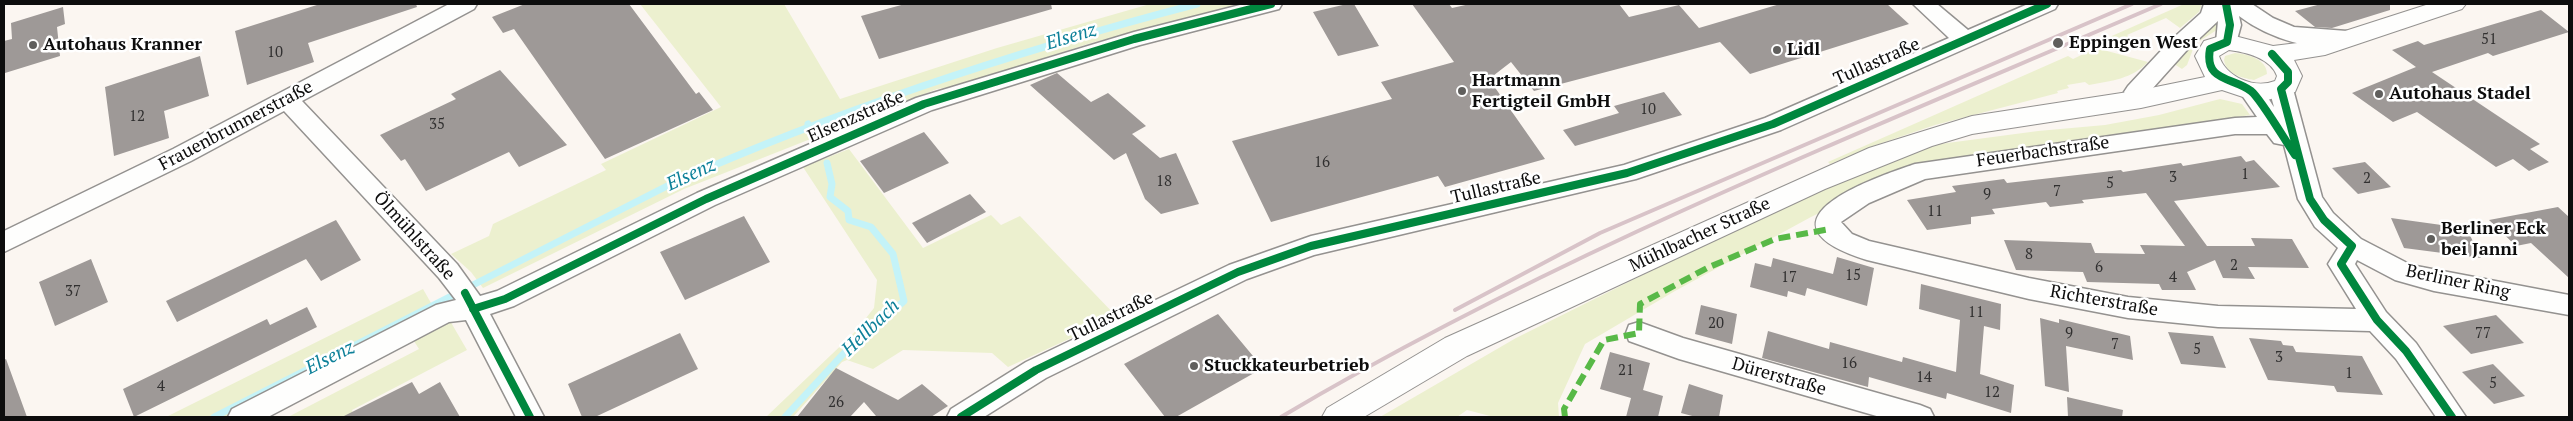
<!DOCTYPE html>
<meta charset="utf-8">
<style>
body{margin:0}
#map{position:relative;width:2573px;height:421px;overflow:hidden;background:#fbf6f1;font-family:"PT Serif",serif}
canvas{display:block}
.frame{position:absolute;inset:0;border:5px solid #0d0d0d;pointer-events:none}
</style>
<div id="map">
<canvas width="2573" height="421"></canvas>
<div class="frame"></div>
</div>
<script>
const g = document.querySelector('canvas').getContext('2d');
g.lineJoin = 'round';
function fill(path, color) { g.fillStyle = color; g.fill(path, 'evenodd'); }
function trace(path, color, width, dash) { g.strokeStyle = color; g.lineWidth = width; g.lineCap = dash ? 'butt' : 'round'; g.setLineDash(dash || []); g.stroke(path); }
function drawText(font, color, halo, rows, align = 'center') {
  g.font = font + ' "PT Serif",serif'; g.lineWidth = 5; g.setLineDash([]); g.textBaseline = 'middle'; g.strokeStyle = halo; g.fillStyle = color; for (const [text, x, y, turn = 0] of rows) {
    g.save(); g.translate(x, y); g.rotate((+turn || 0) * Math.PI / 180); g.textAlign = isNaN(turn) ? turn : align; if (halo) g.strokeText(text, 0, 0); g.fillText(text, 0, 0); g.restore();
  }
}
const green = new Path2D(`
 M 640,4 L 784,4 L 840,99 L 997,48 L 1150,4 L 1241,4 L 1091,43 L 957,86 L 937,89 L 684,189 L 483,288 L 471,272 L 451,254 L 489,236 L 493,224 L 606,170 L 601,164 L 721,107 Z
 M 2184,4 L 2202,4 L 2199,12 L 2180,28 L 2166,18 L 2127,35 L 2137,43 L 2123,49 L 2096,43 Z
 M 2215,22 L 2223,26 L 2195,44 L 2187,65 L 2182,69 L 2171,62 Z
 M 2096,48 L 2148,62 C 2132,79 2111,81 2089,85 L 2085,82 L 2067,85 L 2069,88 L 2057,91 L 2058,93 L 1935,125 L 1873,146 L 1830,164 L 1828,162 L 2068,56 L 2073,59 Z
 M 2235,53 C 2247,54 2267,59 2267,74 L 2254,80 C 2242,78 2226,74 2224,60 L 2225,56 Z
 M 2220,99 L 2242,104 L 2250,115 L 1903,172 L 1811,217 L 1675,291 L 1585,344 L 1558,403 L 1559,417 L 1494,417 L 1467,410 L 1457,417 L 1380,417 L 1516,338 L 1703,245 L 1890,159 L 1940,144 L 2038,131 L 2105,125 L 2159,115 Z
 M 849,149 L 923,248 L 991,215 L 1001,225 L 1020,216 L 1117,317 L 1008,367 L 992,353 L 903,350 L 873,369 L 847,360 L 842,362 L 793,417 L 766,417 L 854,333 L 874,308 L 877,280 L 803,167 Z
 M 423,289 L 435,310 L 226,417 L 166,417 Z
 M 449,319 L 467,350 L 352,410 L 354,416 L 351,417 L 288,417 L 419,349 L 412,338 Z`);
const stream = new Path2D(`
 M 808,124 L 816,141
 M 214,417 L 673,183 C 843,108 1017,51 1197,4
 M 785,417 L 845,352 L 904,301 L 893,254 L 871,227 L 849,220 L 848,211 L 830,197 L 832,184 L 827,163`);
const building = new Path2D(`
 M 320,4 L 416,4 L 417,7 L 308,43 L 314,62 L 247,85 L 235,31 Z
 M 525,4 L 629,4 L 696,94 L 699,92 L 713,110 L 605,159 L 514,29 L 503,33 L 492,17 Z
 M 905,4 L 1051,4 L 1052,9 L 879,59 L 861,16 Z
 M 1347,4 L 1354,4 L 1379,46 L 1338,56 L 1313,12 Z
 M 1412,4 L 1449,4 L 1452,8 L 1470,4 L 1619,4 L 1629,17 L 1679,5 L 1699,28 L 1780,4 L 1887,4 L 1909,24 L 1750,74 L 1720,42 L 1534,91 L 1511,62 L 1489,79 L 1545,159 L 1445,187 L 1438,176 L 1271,222 L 1232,141 L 1392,99 L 1381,82 L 1454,62 Z
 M 2321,4 L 2390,4 L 2390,10 L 2332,28 L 2315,27 L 2295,11 Z
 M 63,7 L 65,24 L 57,27 L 60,56 L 5,73 L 4,41 L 12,39 L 11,23 Z
 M 2541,10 L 2569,32 L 2493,56 L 2488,53 L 2432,72 L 2540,144 L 2530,149 L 2549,162 L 2529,171 L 2513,159 L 2496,167 L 2417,112 L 2393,122 L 2352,93 L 2416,67 L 2392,50 L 2418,41 L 2424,45 Z
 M 200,56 L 209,96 L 164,111 L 169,138 L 114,156 L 105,87 Z
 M 500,70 L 567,145 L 519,167 L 509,152 L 426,191 L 405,159 L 401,161 L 380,135 L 456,99 L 451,94 Z
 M 1057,73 L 1091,102 L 1108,93 L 1146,126 L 1132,134 L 1160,158 L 1176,153 L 1199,204 L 1161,214 L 1145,199 L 1126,153 L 1114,160 L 1030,85 Z
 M 1664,92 L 1682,115 L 1575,146 L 1563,130 L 1619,113 L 1614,106 Z
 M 924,132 L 949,163 L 884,193 L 860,161 Z
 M 2241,156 L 2246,162 L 2254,160 L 2280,187 L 2174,201 L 2207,246 L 2255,246 L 2251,238 L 2292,239 L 2309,268 L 2248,267 L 2255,279 L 2223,278 L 2215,260 L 2187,272 L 2196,290 L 2162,290 L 2159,284 L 2087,282 L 2083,272 L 2016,270 L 2004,240 L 2091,243 L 2095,253 L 2145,254 L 2140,245 L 2185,246 L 2146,193 L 2082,200 L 2084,203 L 2050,207 L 2046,202 L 1992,209 L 1995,214 L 1971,217 L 1971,224 L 1927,230 L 1907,200 L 1956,192 L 1952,186 L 2004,179 L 2007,183 L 2121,170 L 2123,172 L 2181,163 L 2183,166 Z
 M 2365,162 L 2391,187 L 2358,194 L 2332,168 Z
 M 970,194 L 986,212 L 927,243 L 912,223 Z
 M 2558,207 L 2569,217 L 2569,278 L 2531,243 L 2516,246 L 2489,220 Z
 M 744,216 L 770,262 L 685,300 L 660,252 Z
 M 2391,218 L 2456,227 L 2465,225 L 2481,258 L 2404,248 Z
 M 336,220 L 361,260 L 321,281 L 306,259 L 177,322 L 166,301 Z
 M 1837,257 L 1874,268 L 1867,306 L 1807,288 L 1805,296 L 1788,291 L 1787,297 L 1750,287 L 1755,263 L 1771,267 L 1773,258 L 1833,274 Z
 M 91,259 L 108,302 L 55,326 L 39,282 Z
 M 1921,284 L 2001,304 L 2000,330 L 1984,326 L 1980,374 L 2014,385 L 2011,413 L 1947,393 L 1946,399 L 1869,377 L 1868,387 L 1762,358 L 1768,331 L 1829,349 L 1830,342 L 1902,362 L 1903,357 L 1956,372 L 1960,320 L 1919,309 Z
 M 1701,305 L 1737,314 L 1732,344 L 1695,334 Z
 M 307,307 L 317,327 L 134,417 L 123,389 L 267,319 L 270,325 Z
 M 1218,314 L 1263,368 L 1176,417 L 1165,417 L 1124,364 Z
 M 2496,315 L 2524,343 L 2471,354 L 2443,326 Z
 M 2040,318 L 2059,323 L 2059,319 L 2130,336 L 2133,360 L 2066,346 L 2069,392 L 2045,386 Z
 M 2168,332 L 2213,336 L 2226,368 L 2181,364 Z
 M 680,333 L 698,369 L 595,417 L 582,417 L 568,384 Z
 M 2249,338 L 2281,341 L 2283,345 L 2293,346 L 2296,352 L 2362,356 L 2383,395 L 2337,392 L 2334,386 L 2268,380 Z
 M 1610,352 L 1650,363 L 1643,390 L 1663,396 L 1658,417 L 1626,417 L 1631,398 L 1600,389 Z
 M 6,359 L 27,417 L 4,417 L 4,360 Z
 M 2493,364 L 2525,396 L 2494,404 L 2462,372 Z
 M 836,368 L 898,400 L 922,384 L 948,406 L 931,417 L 873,417 L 876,416 L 864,402 L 850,417 L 797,417 Z
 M 412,382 L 419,394 L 440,382 L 460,417 L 342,417 Z
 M 1689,384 L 1723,395 L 1719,417 L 1696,417 L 1681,413 Z
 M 2067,397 L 2123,410 L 2122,417 L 2068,417 Z`);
const minor = new Path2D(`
 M 449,4 L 477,4 L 474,9 L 302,101 L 457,264 L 480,296 L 497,291 L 697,193 L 916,98 L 1134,32 L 1244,4 L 1282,4 L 1279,9 L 1140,45 L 932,110 L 715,205 L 514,306 L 490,314 L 544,417 L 516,417 L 466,320 L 449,322 L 268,417 L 228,417 L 232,409 L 436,305 L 456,300 L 439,278 L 284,111 L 191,161 L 4,252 L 4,231 L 173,149 Z
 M 1913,4 L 1937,4 L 1968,30 L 2028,4 L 2058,4 L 2055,9 L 1781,130 L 1636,179 L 1314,255 L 1247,279 L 1046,378 L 984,417 L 947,417 L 951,409 L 1026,362 L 1229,265 L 1311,236 L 1624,165 L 1765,118 L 1949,38 Z
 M 2204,4 L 2252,4 L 2273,18 L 2294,27 L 2347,31 L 2355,33 L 2358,38 L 2355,43 C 2316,54 2270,39 2239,16 L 2241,25 L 2235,47 L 2227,49 L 2219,47 L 2216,42 L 2218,21 L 2187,50 L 2144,98 L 2136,100 L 2128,98 L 2124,92 L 2128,86 L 2171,40 L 2201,13 Z
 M 2281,81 L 2289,83 L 2293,89 L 2322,197 L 2333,213 L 2361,239 L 2411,265 L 2569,295 L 2569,315 L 2434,291 L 2395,280 L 2357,260 L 2355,264 L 2386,312 L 2416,343 L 2466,417 L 2436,417 L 2396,359 L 2370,331 L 2218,327 L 2128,318 L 2029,299 L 1867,260 C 1750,223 1864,181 1915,164 L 2235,118 L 2257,117 L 2239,91 L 2243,85 C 2261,80 2265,94 2274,107 L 2269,89 L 2273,83 ZM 2235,134 L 2267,134 L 2274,143 L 2284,145 L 2298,199 L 2315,227 L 2338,248 L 2328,264 L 2356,309 L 2218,306 L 2128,297 L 2029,278 L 1869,241 L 1852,234 L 1841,222 L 1869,203 L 1925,179 Z
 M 1639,322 L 1683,338 L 1920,405 L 1930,409 L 1934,417 L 1880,417 L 1679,359 L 1629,341 L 1626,333 L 1629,325 Z`);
const tertiary = new Path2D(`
 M 2429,4 L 2466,4 L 2462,9 L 2325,55 L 2294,60 L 2302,76 L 2295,92 L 2264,101 L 2252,100 L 2222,90 L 2141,108 L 1972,134 L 1932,146 L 1825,189 L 1467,356 L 1364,417 L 1322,417 L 1327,408 L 1445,338 L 1869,148 L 1972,116 L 2141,90 L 2205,77 L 2195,56 L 2204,41 L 2227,34 L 2273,46 L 2314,41 ZM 2229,50 C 2245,52 2271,58 2277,76 L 2275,81 C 2254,89 2226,77 2219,56 Z`);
const rail = new Path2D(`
 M 1455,310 L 1600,233 L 2132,4
 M 1281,417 C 1560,251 1864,132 2161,4`);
const quiet = new Path2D(`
 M 1565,417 L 1564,409 L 1604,340 L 1639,333 L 1640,304 L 1707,268 L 1775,239 L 1830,229`);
const cycleway = new Path2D(`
 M 2226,4 L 2230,25 L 2227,42 L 2210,49 C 2204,82 2233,77 2251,91 C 2261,99 2286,142 2295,155
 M 2272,54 L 2288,72 L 2288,82 L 2281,89 L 2310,199 L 2324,220 L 2352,246 L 2341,264 L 2377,320 L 2406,351 L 2452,417
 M 465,293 L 530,417
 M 473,309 L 505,299 L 706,199 L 924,104 L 1134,39 L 1271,4
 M 961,417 L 1036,370 L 1238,272 L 1311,246 L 1627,173 L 1773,124 L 2047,4`);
const markers = [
 [2058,43,6,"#605f5d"],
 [33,45,5,"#605f5d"],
 [1777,50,5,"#605f5d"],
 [1462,91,5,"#605f5d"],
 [2379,94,5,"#605f5d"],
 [2431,239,5,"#605f5d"],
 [1194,366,5,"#605f5d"]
];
const numberNames = [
 ["51",2489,40],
 ["10",275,53],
 ["10",1648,110],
 ["12",137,117],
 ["35",437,125],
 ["16",1322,163],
 ["1",2245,175],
 ["3",2173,178],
 ["2",2367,179],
 ["18",1164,182],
 ["5",2110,184],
 ["7",2057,192],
 ["9",1987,195],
 ["11",1935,212],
 ["8",2029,255],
 ["2",2234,266],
 ["6",2099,268],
 ["15",1853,276],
 ["17",1789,278],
 ["4",2173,278],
 ["37",73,292],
 ["11",1976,313],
 ["20",1716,324],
 ["9",2069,334],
 ["77",2483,334],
 ["7",2115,345],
 ["5",2197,350],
 ["3",2279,358],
 ["16",1849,364],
 ["21",1626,371],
 ["1",2349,374],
 ["14",1924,378],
 ["5",2493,384],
 ["4",161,387],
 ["12",1992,393],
 ["26",836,403]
];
const poiNames = [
 ["Eppingen West",2069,43],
 ["Autohaus Kranner",43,45],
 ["Lidl",1787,50],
 ["Hartmann",1472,81],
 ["Fertigteil GmbH",1472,102],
 ["Autohaus Stadel",2389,94],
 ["Berliner Eck",2441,229],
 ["bei Janni",2441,250],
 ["Stuckkateurbetrieb",1204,366]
];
const streetNames = [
 ["Tullastraße",1877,62,-24],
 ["Elsenzstraße",856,117,-24],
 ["Frauenbrunnerstraße",236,126,-28],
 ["Feuerbachstraße",2043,152,-8],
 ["Tullastraße",1496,188,-13],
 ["Mühlbacher Straße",1700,235,-25],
 ["Ölmühlstraße",414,236,48],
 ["Berliner Ring",2458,282,12],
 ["Richterstraße",2104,301,10],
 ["Tullastraße",1111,317,-26],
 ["Dürerstraße",1779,377,16]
];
const waterNames = [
 ["Elsenz",1071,37,-17],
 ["Elsenz",691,175,-25],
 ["Hellbach",871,328,-44],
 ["Elsenz",330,358,-27]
];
fill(green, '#ecf0cf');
trace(stream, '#c4f3f8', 7);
fill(building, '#9e9997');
trace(minor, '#949290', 3);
trace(tertiary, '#949290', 2);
fill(minor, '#fefefd');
fill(tertiary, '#fefefd');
trace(rail, '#d8c3c8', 4);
trace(quiet, '#58b947', 6, [12, 6]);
trace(cycleway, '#00873e', 8);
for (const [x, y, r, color] of markers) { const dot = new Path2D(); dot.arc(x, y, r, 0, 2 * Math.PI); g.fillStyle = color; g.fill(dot); trace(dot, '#fff', 2); }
drawText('15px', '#313030', null, numberNames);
drawText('bold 18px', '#0d0d0d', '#fff', poiNames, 'left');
drawText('18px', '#0d0d0d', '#fff', streetNames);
drawText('italic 19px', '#0d8099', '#fff', waterNames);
</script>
